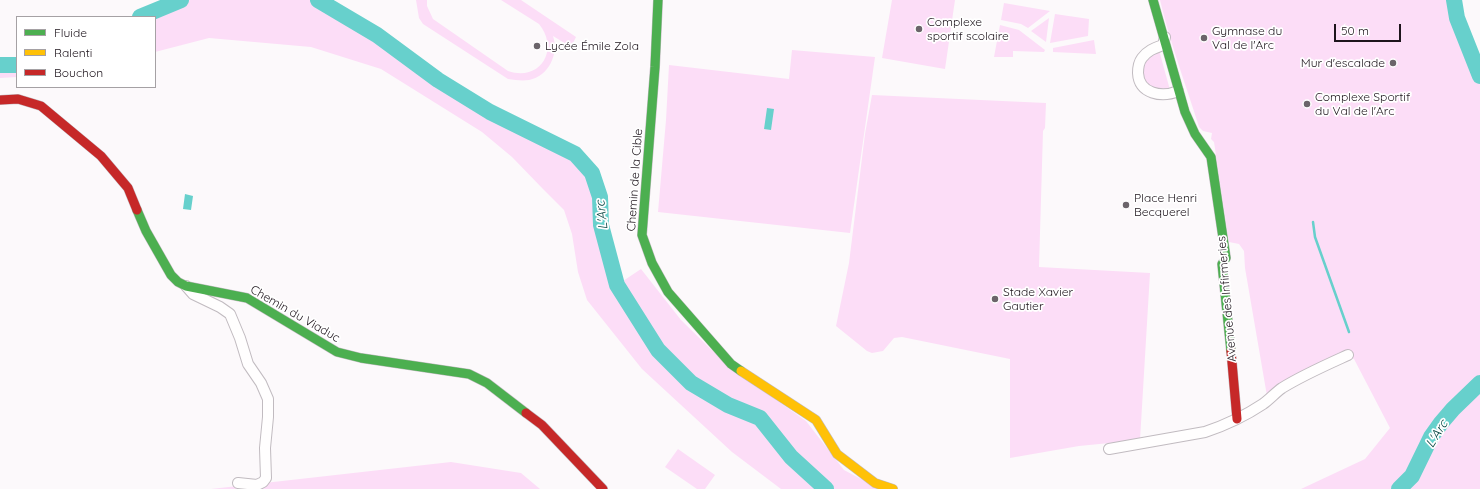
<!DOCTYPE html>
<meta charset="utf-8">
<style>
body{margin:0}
#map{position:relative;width:1480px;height:489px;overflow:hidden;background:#fcf9fb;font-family:Quicksand,sans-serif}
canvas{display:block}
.legend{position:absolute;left:16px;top:16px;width:140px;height:72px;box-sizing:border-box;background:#fff;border:1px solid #a5a1a4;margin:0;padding:5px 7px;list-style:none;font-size:12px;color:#1d141c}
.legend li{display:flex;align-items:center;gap:8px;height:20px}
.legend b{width:20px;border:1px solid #a5a1a4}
.scale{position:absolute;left:1334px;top:24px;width:67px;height:18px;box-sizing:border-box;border:2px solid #1d141c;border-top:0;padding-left:5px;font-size:12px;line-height:14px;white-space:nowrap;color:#1d141c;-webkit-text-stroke:3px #fff;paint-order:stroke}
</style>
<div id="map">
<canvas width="1480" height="489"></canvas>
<ul class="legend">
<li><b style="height:5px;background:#4caf50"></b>Fluide</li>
<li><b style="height:5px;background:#ffc107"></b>Ralenti</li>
<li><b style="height:5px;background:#c62828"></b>Bouchon</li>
</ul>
<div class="scale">50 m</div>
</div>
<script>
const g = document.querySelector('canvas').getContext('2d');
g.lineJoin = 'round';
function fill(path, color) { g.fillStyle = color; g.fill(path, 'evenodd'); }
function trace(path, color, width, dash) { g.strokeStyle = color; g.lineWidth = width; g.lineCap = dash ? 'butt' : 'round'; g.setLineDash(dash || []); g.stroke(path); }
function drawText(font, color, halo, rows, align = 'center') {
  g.font = font + ' Quicksand,sans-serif'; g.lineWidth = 3.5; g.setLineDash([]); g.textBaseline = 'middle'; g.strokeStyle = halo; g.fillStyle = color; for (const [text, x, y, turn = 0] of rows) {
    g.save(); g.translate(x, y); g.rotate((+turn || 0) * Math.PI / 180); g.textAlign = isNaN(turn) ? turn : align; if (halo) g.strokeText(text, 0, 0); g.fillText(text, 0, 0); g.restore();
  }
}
const green = new Path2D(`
 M 181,0 L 318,0 L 377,35 L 438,80 L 498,116 L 575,154 L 592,173 L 600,197 L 601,225 L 617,285 L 641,269 L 681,320 L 727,365 L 806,421 L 844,470 L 880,489 L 781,489 L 732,452 L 642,369 L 587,300 L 578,272 L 572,234 L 564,210 L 543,189 L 512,157 L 482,132 L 381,69 L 311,47 L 209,38 L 155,52 L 155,17 L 140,17 Z
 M 416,0 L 427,0 L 427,6 L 433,19 L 508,71 C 540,82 560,50 539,24 L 501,0 L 521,0 L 576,37 L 571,47 L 553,36 C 559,54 549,76 529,80 C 522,81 515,80 508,79 L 423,24 L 419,18 Z
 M 892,0 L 955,0 L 945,69 L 882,58 Z
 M 1160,0 L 1454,0 L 1457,18 L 1480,76 L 1480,489 L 1301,489 L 1365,459 L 1390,428 L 1354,359 L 1349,357 L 1267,396 L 1245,268 L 1244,251 L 1239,244 L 1229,242 L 1214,142 L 1211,139 L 1212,133 L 1203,131 L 1199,127 C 1186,85 1170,43 1160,0 Z
 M 1004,3 L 1050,11 L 1028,28 L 1021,24 L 1001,20 Z
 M 1055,14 L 1089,19 L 1088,36 L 1050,43 Z
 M 1049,18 L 1046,42 L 1031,31 Z
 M 1000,25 L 1019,30 L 1045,50 L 1044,52 L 1013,51 L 1013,57 L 994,57 Z
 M 1094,40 L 1096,54 L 1053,52 L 1053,48 Z
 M 792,50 L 875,57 L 850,233 L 658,212 L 666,120 L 669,65 L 789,79 Z
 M 1159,50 L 1170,90 L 1156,90 L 1145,83 L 1142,69 L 1145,59 Z
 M 0,65 L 17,65 L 17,77 L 0,78 Z
 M 872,95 L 1046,103 L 1045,128 L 1043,131 L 1039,267 L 1150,273 L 1140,440 L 1079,446 L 1010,458 L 1010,359 L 902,337 L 894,338 L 883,351 L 872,353 L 867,351 L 836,326 L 849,263 L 865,134 Z
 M 678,449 L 715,475 L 705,489 L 697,489 L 665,467 Z
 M 451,462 L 521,473 L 540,489 L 211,489 Z`);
const water = new Path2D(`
 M 767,108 L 774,109 L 771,130 L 764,129 Z
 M 185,194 L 193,196 L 191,210 L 183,209 Z`);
const stream = new Path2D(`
 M 1313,222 L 1315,237 L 1349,332`);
const river = new Path2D(`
 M 318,0 L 377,35 L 438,80 L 490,112 L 575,154 L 592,173 L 600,197 L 601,225 L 617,285 L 658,350 L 691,383 L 728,405 L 760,418 L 791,457 L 826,489
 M 1454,0 L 1457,18 L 1480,76
 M 140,17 L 181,0
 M 0,65 L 17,65
 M 1399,489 L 1412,476 L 1431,437 L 1441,423 L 1453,409 L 1480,383`);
const street = new Path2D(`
 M 1165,37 L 1163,45 C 1155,48 1148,50 1142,58 C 1139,62 1138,67 1138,73 C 1139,94 1162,98 1178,91
 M 186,286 L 193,294 L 220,307 L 230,314 L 240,338 L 248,364 L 261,383 L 268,399 L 268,417 L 265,448 L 266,478 L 263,482 L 257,485 L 238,483
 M 1109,449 L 1205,432 C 1226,425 1245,416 1263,404 C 1270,399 1275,393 1282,388 C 1303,375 1326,365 1348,355`);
const fast = new Path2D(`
 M 658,0 L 655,67 L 642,235 L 652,263 L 668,292 L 731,364 L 741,371
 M 1153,0 L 1185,112 L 1195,134 L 1211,157 L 1226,258 L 1222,264 L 1231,351
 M 137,210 L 146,231 L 171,275 L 178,282 L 186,286 L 247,298 L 337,352 L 361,358 L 469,374 L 487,383 L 526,413`);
const slow = new Path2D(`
 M 741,371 L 816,420 L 837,454 L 875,483 L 893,489`);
const jam = new Path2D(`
 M 0,100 L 18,99 L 41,106 L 101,156 L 128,188 L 137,210
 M 1231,351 L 1237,419
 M 526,413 L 542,425 L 603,489`);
const markers = [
 [919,29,4,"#6b646a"],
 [1204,38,4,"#6b646a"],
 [537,46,4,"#6b646a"],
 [1393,63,4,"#6b646a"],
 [1307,104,4,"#6b646a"],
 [1126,205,4,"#6b646a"],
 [995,299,4,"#6b646a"]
];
const poiNames = [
 ["Complexe",927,22],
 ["sportif scolaire",927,36],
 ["Gymnase du",1212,31],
 ["Val de l'Arc",1212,45],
 ["Lycée Émile Zola",545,46],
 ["Mur d'escalade",1385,63,"right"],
 ["Complexe Sportif",1315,97],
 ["du Val de l'Arc",1315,111],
 ["Place Henri",1134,198],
 ["Becquerel",1134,212],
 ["Stade Xavier",1003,292],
 ["Gautier",1003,306]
];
const streetNames = [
 ["Chemin de la Cible",635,180,-86],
 ["Avenue des Infirmeries",1227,299,-95],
 ["Chemin du Viaduc",295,314,30]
];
const waterNames = [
 ["L'Arc",602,215,-96],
 ["L'Arc",1437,434,-58]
];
fill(green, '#fcddf7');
fill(water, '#67d0cc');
trace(stream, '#67d0cc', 2.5);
trace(river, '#67d0cc', 16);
trace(street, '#c1bbc0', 12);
trace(fast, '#c1bbc0', 10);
trace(slow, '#c1bbc0', 10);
trace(jam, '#c1bbc0', 10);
trace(street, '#fffefe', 10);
trace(fast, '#4caf50', 9);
trace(slow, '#ffc107', 9);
trace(jam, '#c62828', 9);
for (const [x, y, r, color] of markers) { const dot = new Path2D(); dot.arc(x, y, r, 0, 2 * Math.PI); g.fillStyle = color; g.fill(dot); trace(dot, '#fff', 1.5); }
drawText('12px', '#1d141c', '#fff', poiNames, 'left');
drawText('12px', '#1d141c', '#fff', streetNames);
drawText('italic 13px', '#00413e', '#fff', waterNames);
</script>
